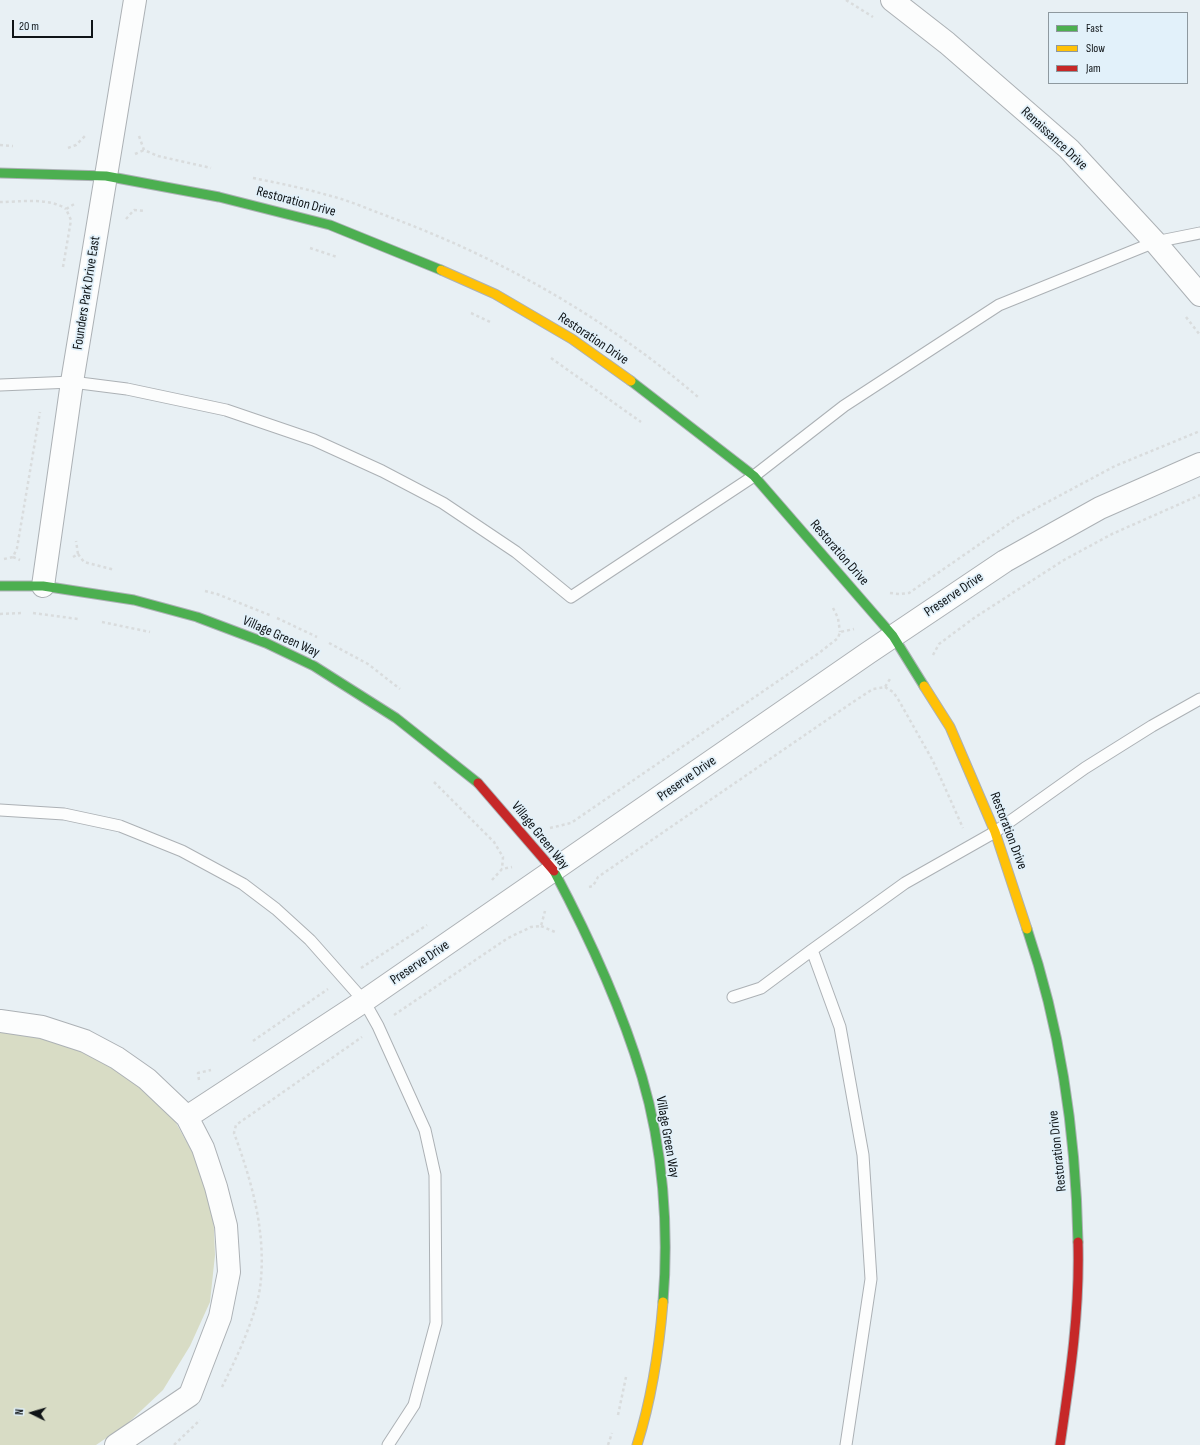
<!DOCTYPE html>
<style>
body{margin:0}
#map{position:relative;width:1200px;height:1445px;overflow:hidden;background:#e8f0f4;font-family:"Sofia Sans Condensed",sans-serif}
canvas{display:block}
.legend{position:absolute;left:1048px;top:12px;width:140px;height:72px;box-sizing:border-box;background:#e2f1fa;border:1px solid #8e999f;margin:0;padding:5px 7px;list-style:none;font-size:12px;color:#0f1417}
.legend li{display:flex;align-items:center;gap:8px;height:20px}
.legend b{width:20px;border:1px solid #8e999f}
.north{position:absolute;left:12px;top:1393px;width:40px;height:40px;-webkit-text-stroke:3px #e2f1fa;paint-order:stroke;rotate:275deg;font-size:11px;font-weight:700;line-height:16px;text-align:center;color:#0f1417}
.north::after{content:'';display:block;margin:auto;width:14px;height:18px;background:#0f1417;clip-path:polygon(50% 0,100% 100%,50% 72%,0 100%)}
.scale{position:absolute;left:12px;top:20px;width:81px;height:18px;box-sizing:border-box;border:2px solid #0f1417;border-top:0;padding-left:5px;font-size:12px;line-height:14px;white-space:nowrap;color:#0f1417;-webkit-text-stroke:3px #e2f1fa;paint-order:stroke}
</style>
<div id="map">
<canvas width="1200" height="1445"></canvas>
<ul class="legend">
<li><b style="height:5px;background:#4caf50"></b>Fast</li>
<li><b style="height:5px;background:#ffc107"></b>Slow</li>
<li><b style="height:5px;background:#c62828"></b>Jam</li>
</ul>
<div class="north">N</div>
<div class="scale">20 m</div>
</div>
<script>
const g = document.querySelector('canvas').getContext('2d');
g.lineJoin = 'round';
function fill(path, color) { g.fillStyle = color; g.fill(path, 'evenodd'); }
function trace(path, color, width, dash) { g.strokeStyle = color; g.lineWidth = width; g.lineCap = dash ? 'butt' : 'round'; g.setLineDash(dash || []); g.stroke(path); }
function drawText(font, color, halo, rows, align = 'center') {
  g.font = font + ' "Sofia Sans Condensed",sans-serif'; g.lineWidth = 3.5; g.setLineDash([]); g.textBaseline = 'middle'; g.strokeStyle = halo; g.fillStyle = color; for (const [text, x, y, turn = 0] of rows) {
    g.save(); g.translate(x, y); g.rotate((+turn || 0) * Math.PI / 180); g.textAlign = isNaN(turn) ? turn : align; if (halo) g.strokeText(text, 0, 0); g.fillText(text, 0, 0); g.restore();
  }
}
const green = new Path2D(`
 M 0,1032 L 48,1036 L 84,1048 L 150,1090 L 175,1121 L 196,1159 L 213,1206 L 215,1255 L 210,1302 L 190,1346 L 163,1390 L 127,1424 L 96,1445 L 0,1445 Z`);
const path = new Path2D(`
 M 846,0 L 873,17
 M 139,136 L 144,150 L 158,156 L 211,168
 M 0,145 L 13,146
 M 68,148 L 76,145 L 86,135
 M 135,154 L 144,150
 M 253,178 C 278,183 303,188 327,195 C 348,200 368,209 387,216 C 501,258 606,318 698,397
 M 0,202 C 20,202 49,197 66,209
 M 126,219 L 134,210 L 145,211
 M 310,248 L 337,257
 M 63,267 L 71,220 L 66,209 L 76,203
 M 471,313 L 490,322
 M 1186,317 L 1200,335
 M 551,358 L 641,422
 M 78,554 L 84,562 L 115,570
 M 13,557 L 20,560
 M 73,557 L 78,554 L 76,541
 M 4,559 L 13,557 L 17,548 L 40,412
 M 205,591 L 217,594 L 272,616
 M 890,593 L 899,594 L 909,593 L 1016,519 L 1115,466 L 1200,431
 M 833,608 L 838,618 L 840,632
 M 33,613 L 78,619
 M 0,614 L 22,613
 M 277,618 L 317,637
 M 102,622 L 150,632
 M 329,643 L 368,664 L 400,689
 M 933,655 L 939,644 L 974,618 L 1064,560 L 1112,534 L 1200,495
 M 885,687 L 893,692 L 898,699 L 933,761 L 963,828
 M 434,782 L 494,842 L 503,857 L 502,869
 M 550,828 L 571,823 L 819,653 L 838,638 L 840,632 L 854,629
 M 492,880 L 502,869 L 512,867
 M 589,887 L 593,886 L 598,877 L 853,702 L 873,689 L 885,687 L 890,679
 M 541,926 L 555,932
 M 361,968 L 427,925
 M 394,1015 L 508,938 L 531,927 L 541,926 L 545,911
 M 253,1041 L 328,989
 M 199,1080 L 198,1073 L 211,1070
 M 222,1387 C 236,1359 255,1319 260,1288 C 267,1234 252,1182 234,1133 L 236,1125 L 362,1037
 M 618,1415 L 626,1377
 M 174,1445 L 200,1420
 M 608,1445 L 612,1433`);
const lane = new Path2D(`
 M 0,385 L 72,382 L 127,389 L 226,410 L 314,440 L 382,471 L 443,503 L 516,552 L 571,597 L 754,476 L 844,406 L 999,305 L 1155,242 L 1200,233
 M 0,810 L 64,814 L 120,826 L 182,851 L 243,884 L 276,909 L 310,940 L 364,1001 L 378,1026 L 425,1130 L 435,1175 L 436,1323 L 414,1405 L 388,1445
 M 733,997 L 761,988 L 812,950
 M 846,1445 L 871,1279 L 863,1155 L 840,1027 L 812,950 L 905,883 L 995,832 L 1085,768 L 1152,726 L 1200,699`);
const street = new Path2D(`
 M 892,0 L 947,43 L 1069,149 L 1155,242 L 1200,295
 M 43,586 L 72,382 L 135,0
 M 0,1021 L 42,1027 L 85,1041 L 117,1058 L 147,1079 L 187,1117 L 203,1148 L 216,1187 L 226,1226 L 229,1272 L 220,1317 L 190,1395 L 116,1445
 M 187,1117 L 364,1001 L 868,653 L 1005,561 L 1100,508 L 1200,464`);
const fast = new Path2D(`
 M 0,173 L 106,176 L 219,197 L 330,225 L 441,270
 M 631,381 L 754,476 L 893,636 L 924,686
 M 0,586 L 43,586 L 134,600 L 197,617 L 266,643 L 314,666 L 396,718 L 478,783
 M 554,871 C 588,935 621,1007 642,1077 C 663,1148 669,1228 663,1302
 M 1027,929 C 1061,1029 1076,1137 1078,1242`);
const slow = new Path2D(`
 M 441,270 L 495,294 L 572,339 L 631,381
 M 924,686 L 950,727 L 995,832 L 1027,929
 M 637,1445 C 652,1398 659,1351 663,1302`);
const jam = new Path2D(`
 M 478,783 L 554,871
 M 1060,1445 C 1070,1377 1080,1311 1078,1242`);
const streetNames = [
 ["Renaissance Drive",1054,139,43],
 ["Restoration Drive",296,202,15],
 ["Founders Park Drive East",87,293,-81],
 ["Restoration Drive",593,339,34],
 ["Restoration Drive",839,553,49],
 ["Preserve Drive",954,595,-34],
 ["Village Green Way",281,637,24],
 ["Preserve Drive",687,779,-35],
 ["Restoration Drive",1008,831,69],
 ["Village Green Way",540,836,51],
 ["Preserve Drive",420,963,-34],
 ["Village Green Way",667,1137,80],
 ["Restoration Drive",1058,1151,-96]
];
fill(green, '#d8dcc5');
trace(lane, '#acb1b5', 13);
trace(street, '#acb1b5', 24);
trace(fast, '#acb1b5', 11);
trace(slow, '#acb1b5', 11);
trace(jam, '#acb1b5', 11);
trace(path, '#d9dcdd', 2.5, [3, 3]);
trace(lane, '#fcfdfd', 11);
trace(street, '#fcfdfd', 22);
trace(fast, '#4caf50', 9);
trace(slow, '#ffc107', 9);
trace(jam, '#c62828', 9);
drawText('14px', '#0f1417', '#e2f1fa', streetNames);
</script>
